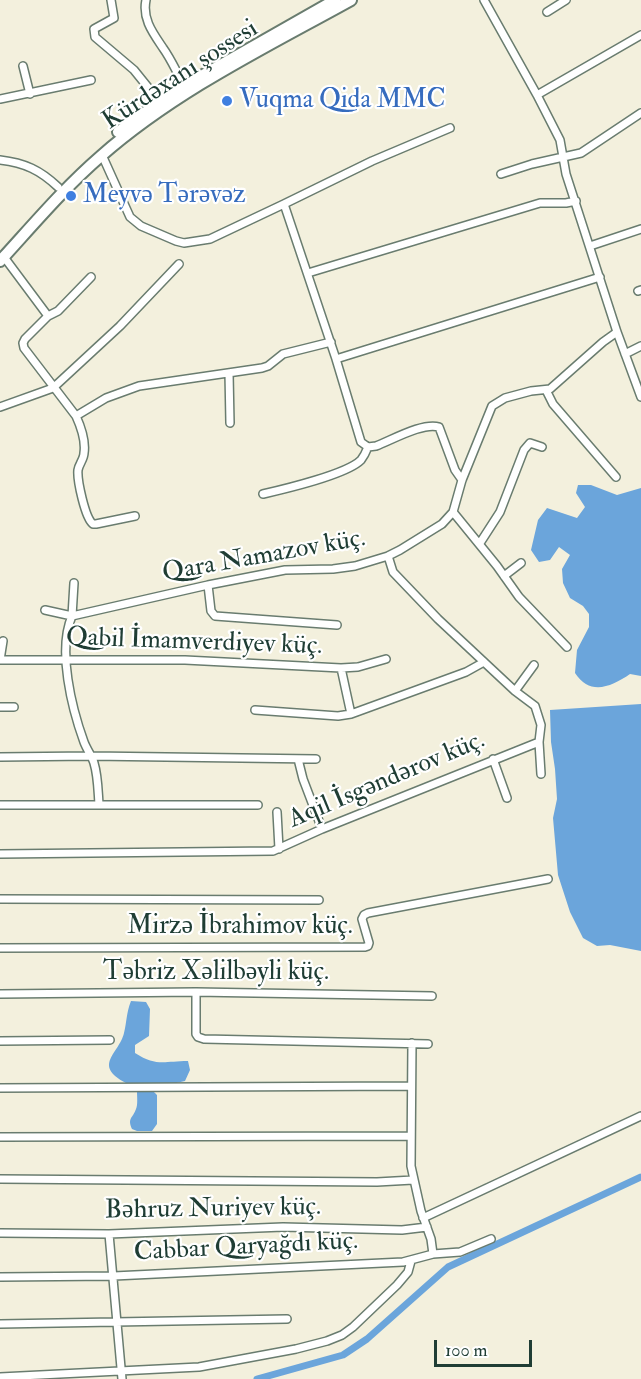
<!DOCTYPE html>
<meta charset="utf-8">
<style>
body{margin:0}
#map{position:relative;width:641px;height:1379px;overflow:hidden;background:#f3f0dd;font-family:"IM FELL Double Pica",serif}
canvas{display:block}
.scale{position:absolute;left:434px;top:1340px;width:98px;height:27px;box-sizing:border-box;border:3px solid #1f3d34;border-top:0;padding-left:8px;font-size:18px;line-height:21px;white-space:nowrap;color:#1f3d34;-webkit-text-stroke:4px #fff;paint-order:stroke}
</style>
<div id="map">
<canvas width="641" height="1379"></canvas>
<div class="scale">100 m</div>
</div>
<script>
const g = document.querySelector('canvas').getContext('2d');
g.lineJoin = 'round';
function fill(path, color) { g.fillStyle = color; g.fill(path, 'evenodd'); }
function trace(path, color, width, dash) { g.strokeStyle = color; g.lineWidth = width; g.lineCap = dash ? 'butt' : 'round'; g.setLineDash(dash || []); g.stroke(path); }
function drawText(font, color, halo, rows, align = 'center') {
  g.font = font + ' "IM FELL Double Pica",serif'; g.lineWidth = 4.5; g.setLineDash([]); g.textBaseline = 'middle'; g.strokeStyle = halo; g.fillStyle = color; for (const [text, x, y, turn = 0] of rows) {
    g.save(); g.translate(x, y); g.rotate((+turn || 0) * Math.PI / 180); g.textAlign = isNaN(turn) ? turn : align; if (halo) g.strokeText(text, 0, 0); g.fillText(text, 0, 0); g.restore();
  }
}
const water = new Path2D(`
 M 578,485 L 591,485 L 617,495 L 641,488 L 641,676 L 630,674 C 611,687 590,696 575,673 L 577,650 L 589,627 L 589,614 L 583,606 L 570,598 L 563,583 L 562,569 L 570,555 L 559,547 L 550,560 L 539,562 L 531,550 L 538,520 L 547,508 L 577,518 L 585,507 L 576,493 Z
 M 641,704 L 641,951 L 610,945 L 597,946 L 583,938 L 570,912 L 558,875 L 553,818 L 557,799 L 555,769 L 551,742 L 550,710 Z
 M 131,1001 L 146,1002 L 150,1009 L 149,1036 L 135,1045 L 135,1053 C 157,1067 164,1061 188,1061 L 190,1070 L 185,1081 L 176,1083 L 126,1083 C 92,1065 119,1054 124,1033 C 127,1021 126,1014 131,1001 Z
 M 152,1090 L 157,1095 L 157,1124 L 152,1131 L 137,1131 L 132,1129 C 127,1118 133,1118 136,1109 C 138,1105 137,1096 137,1092 Z`);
const canal = new Path2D(`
 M 257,1379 L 343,1355 L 367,1339 L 448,1267 L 641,1177`);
const street = new Path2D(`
 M 111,0 L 114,18 L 94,29 L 95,37 L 134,70 L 159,101
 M 146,0 C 142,19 153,33 163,48 C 171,59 177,73 184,85
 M 484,0 L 537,95 L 560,140 L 566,174 L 617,332 L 641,397
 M 547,12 L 566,0
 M 23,66 L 30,94
 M 537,95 L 641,35
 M 0,99 L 91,80
 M 102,155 L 130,217 L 141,226 L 176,241 L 184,243 L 210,239 L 284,204 L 336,359 L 361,442 L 368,447 L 376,446 C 392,440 423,422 439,427 L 455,470 L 462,480
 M 0,160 C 25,163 40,170 58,187
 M 501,174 L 532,164 L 581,153 L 641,113
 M 284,204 L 372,161 L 450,128
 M 590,246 L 641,229
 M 4,257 L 48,316 L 25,339 L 23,343 L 24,348 L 76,416 L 106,398 L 139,386 L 262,368 L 268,366 L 283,354 L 331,342
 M 308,273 L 540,203 L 566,203 L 576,201
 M 638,291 L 641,290
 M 48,316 L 58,311 L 91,277
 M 625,354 L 641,346
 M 336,359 L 600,277
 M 229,373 L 230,423
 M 546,390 L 553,404 L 616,477
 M 0,407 L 53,388 L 120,326 L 179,264
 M 76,416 C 81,427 86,440 84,453 C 84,459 79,464 78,470 C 77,480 85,518 93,524 L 96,524 L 135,516
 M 263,494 C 285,489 347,474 361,460 C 364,456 366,452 368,447
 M 453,512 L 497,566 L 519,597 L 567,647
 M 480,543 L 500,512 L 524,450 L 530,443 L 542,447
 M 504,576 L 521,563
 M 208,585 L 211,611 L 215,616 L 337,625
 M 45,610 L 72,616 L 74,583
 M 3,641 L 0,660 L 185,660 L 341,668 L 351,714 L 466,672 L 484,662
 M 341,668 L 358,667 L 386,659
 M 515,691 L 534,665
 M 0,707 L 14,707
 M 255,710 L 338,716 L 351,714
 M 539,742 L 541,774
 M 0,757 L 91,756 L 316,759
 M 298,759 L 303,779 L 322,829
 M 493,759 L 507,798
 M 99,804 C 98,791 98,776 94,763 C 92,756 87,750 84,742 C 72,709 57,650 72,616 L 208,585 L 285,570 L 333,569 L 355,566 L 388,556 L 400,550 L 442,524 L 453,512 L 462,480 L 492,406 L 505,398 L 531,391 L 550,389 L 603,342 L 617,332
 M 0,805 L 258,805
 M 277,812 L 279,849
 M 0,854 L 273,851 L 322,829 L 539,742 L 541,725 L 535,706 L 515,691 L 438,619 L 393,572 L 388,556
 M 0,899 L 319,900
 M 0,948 L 365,947 L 368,946 L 369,943 L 362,919 L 364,915 L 368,913 L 548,879
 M 196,992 L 196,1034 L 198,1037 L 204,1039 L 428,1044
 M 0,994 L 196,992 L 432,996
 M 0,1041 L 110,1040
 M 412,1043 L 411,1166 L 421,1211 L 431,1239 L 433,1254
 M 0,1088 L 411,1086
 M 0,1137 L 411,1136
 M 0,1179 L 377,1182 L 413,1180
 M 423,1218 L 641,1116
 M 0,1233 L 109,1234 L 283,1227 L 402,1230 L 427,1227
 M 109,1234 L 122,1379
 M 0,1277 L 114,1276 L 403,1262 L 433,1254 L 460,1252 L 491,1239
 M 0,1324 L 287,1319
 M 0,1377 L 199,1367 L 296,1349 L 327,1341 L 342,1335 L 353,1327 L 397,1285 L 408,1272 L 411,1261`);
const primary = new Path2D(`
 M 118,132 L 173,92 L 335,0
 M 0,261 C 33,225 64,188 101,156 C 175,91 266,47 351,0`);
const markers = [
 [227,101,6,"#3f7fe0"],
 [71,196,6,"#3f7fe0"]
];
const streetNames = [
 ["Kürdəxanı şossesi",181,76,-33],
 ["Qara Namazov küç.",264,557,-10],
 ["Qabil İmamverdiyev küç.",194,643,2],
 ["Aqil İsgəndərov küç.",387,781,-23],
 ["Mirzə İbrahimov küç.",240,927],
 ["Təbriz Xəlilbəyli küç.",216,973],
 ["Bəhruz Nuriyev küç.",213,1210,-1],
 ["Cabbar Qaryağdı küç.",246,1248,-3]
];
const shopNames = [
 ["Vuqma Qida MMC",239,101],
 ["Meyvə Tərəvəz",83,196]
];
fill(water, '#6ba5db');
trace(canal, '#6ba5db', 7);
trace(street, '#697c6f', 10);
trace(primary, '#697c6f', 14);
trace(street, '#fff', 7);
trace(primary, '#fff', 10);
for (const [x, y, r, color] of markers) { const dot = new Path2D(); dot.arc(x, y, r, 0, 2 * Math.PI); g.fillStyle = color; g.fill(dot); trace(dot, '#fff', 2); }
drawText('26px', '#1f3d34', '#fff', streetNames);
drawText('26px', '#366cbe', '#fff', shopNames, 'left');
</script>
